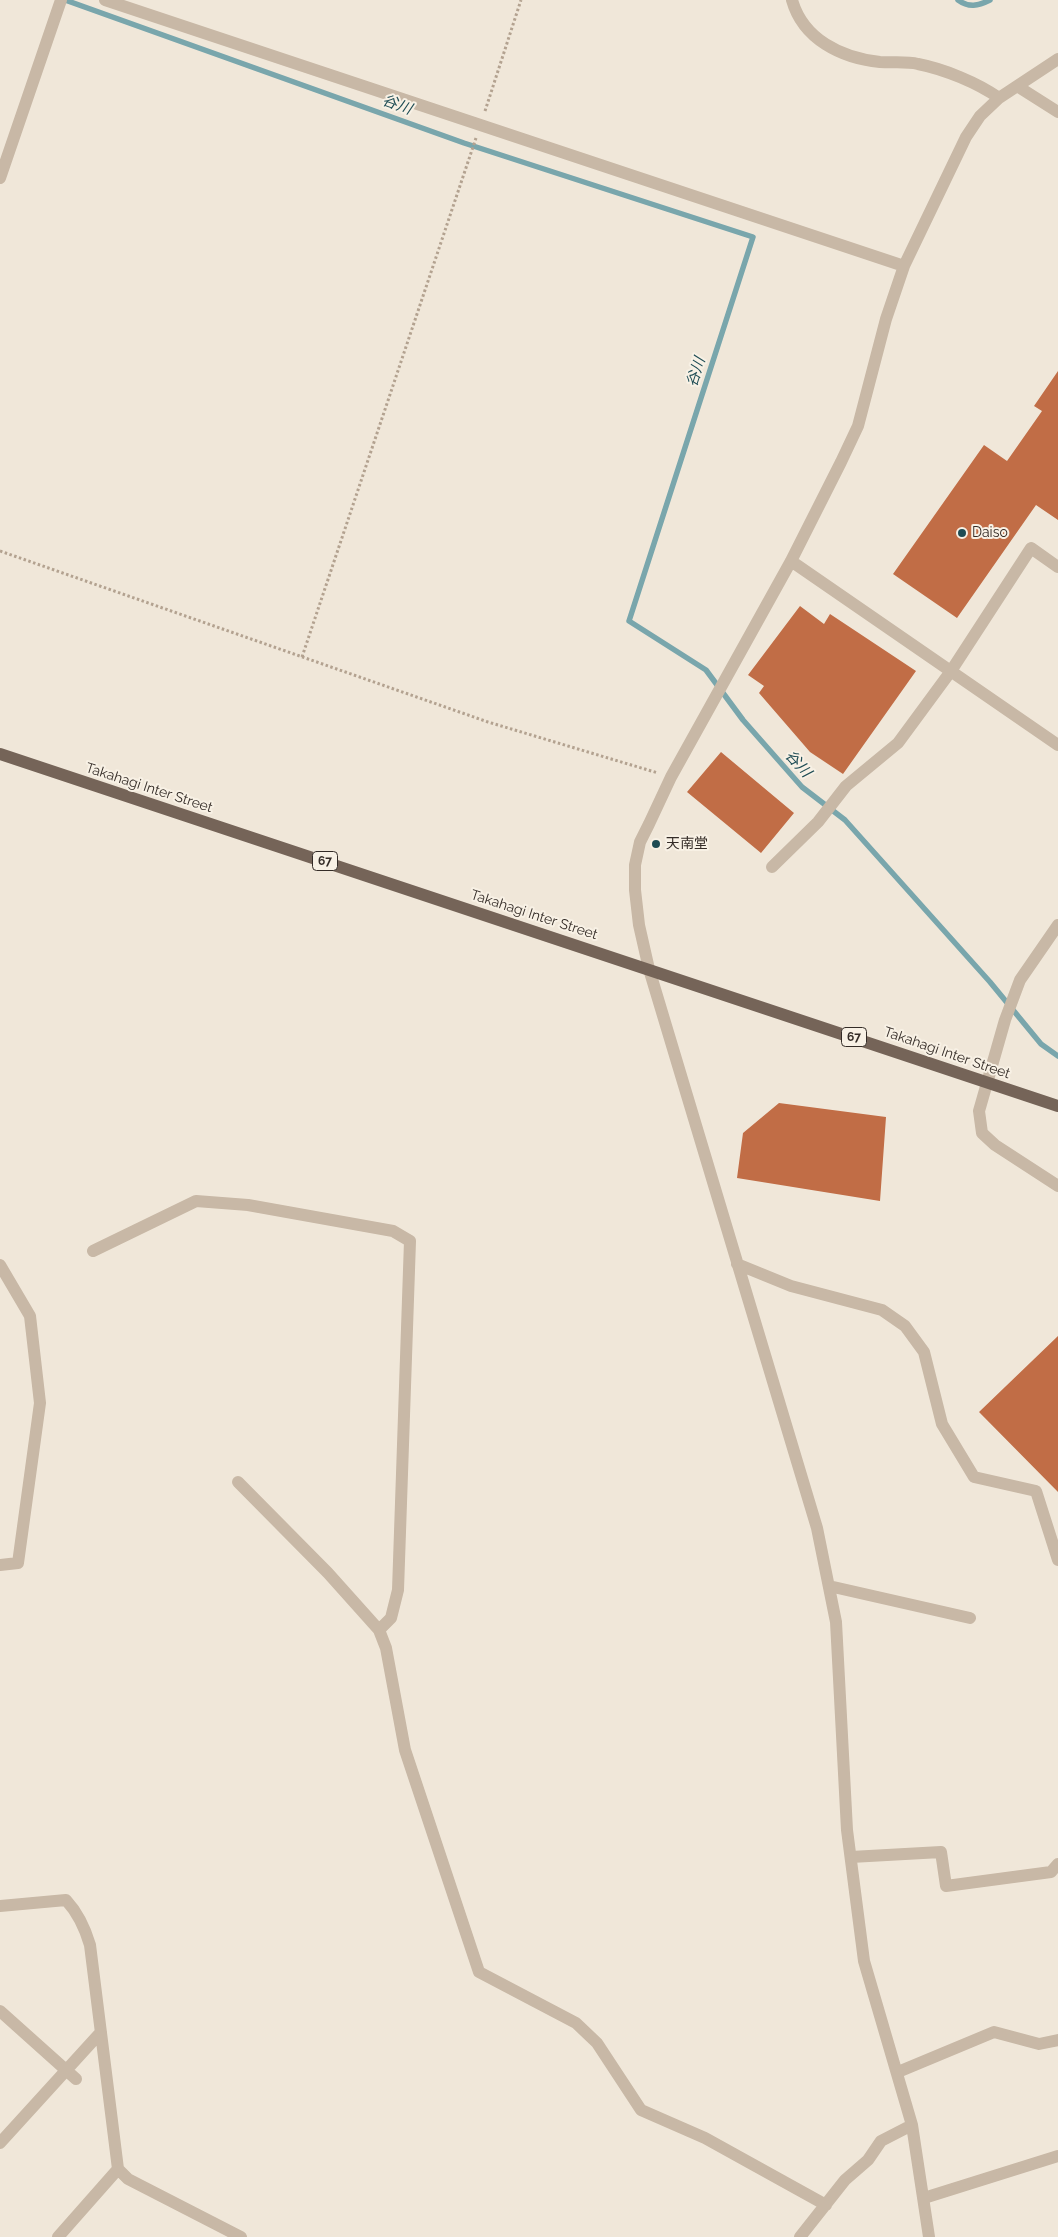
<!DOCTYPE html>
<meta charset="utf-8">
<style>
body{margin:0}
canvas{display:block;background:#f0e7d9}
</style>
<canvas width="1058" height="2237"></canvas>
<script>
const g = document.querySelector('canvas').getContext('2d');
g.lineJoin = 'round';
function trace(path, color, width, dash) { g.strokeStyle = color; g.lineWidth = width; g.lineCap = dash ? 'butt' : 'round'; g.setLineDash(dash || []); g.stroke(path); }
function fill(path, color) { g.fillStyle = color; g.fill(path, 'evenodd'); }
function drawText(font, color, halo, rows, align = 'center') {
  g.font = font + ' Raleway,"Noto Sans JP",sans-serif'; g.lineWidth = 4; g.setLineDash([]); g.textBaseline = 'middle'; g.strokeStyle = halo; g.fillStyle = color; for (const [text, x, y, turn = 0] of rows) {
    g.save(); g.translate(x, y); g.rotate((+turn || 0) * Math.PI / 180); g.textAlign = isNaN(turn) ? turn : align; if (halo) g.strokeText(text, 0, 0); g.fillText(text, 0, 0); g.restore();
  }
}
const stream = new Path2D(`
 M 65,0 L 464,143 L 753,237 L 629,621 L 706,670 L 743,720 L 802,787 L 845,820 L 990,982 L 1041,1044 L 1058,1056
 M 958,0 C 969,8 978,6 990,0`);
const building = new Path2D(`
 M 1058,371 L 1058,520 L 1036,505 L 957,618 L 893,574 L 984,445 L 1007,461 L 1042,411 L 1034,406 Z
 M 800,606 L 824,624 L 830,614 L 916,671 L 843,774 L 810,752 L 759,693 L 764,686 L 748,675 Z
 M 721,752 L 794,813 L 761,853 L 687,792 Z
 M 779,1103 L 886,1117 L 880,1201 L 737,1178 L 743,1133 Z
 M 1058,1336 L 1058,1492 L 979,1412 Z`);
const path = new Path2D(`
 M 485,111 L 521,0
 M 0,551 L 488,722 L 658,773
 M 302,657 L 476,138`);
const minor = new Path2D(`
 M 105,0 L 904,266
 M 792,0 C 803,39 841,58 880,62 C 893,63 906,61 918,64 C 944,69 978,83 999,98
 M 1017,86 L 1058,112
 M 0,178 L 61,0
 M 791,561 L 1058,745
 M 772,867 L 818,822 L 846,786 L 898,743 L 951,671 L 1031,548 L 1058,567
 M 1058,925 L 1020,980 L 1005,1020 L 979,1111 L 982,1133 L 995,1145 L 1058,1186
 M 93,1251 L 196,1201 L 248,1205 L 393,1231 L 410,1241 L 398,1590 L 391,1618 L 379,1630
 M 737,1264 L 791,1286 L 882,1310 L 905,1326 L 924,1352 L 942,1424 L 974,1477 L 1036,1491 L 1058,1560
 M 0,1265 L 30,1316 L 40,1403 L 18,1563 L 0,1565
 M 238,1482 L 328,1573 L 379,1630 L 386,1648 L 405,1750 L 479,1972 L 576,2023 L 597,2043 L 641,2110 L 705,2138 L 826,2205
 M 829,1586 L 970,1618
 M 851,1857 L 941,1852 L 946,1886 L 1051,1872 L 1058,1864
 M 0,1906 L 66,1900 C 78,1913 85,1928 90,1945 L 118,2169 L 128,2179 L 241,2237
 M 0,2011 L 76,2079
 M 898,2072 L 994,2032 L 1039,2044 L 1058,2040
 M 0,2143 L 101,2032
 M 924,2198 L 1058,2156
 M 58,2237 L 118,2169
 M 800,2237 L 845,2180 L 868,2160 L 881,2141 L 912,2125
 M 929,2237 L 912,2125 L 864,1961 L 847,1830 L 836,1622 L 817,1528 L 649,969 L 639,925 L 635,890 L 635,865 L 640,842 L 649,824 L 671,777 L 791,561 L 841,462 L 858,426 L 886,319 L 904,266 L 966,137 L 980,116 L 999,98 L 1058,59`);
const major = new Path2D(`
 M 0,754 L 1058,1106`);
const markers = [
 [962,533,5,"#1e4c54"],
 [656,844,5,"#1e4c54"]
];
const shields = [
 [325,861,25],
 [854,1037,25]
];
const shieldNames = [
 ["67",325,861],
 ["67",854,1037]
];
const poiNames = [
 ["Daiso",972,533],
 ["天南堂",666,844]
];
const streetNames = [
 ["Takahagi Inter Street",149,788,18],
 ["Takahagi Inter Street",534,915,18],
 ["Takahagi Inter Street",947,1053,19]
];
const waterNames = [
 ["谷川",397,105,20],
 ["谷川",696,372,-72],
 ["谷川",798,764,48]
];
trace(stream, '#79a6ac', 5.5);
fill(building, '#c16d46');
trace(path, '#b3a290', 3, [2.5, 2.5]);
trace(minor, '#c8b8a6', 12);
trace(major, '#756458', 12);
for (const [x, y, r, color] of markers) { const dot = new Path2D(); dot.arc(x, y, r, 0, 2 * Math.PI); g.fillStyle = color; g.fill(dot); trace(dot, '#f8f1e5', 2); }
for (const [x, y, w] of shields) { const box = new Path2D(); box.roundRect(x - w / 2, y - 9.5, w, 19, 4); g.fillStyle = '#f8f1e5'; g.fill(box); trace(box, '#342c27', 1); }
drawText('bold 12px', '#342c27', null, shieldNames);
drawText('14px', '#342c27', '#f8f1e5', poiNames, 'left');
drawText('14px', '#342c27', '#f8f1e5', streetNames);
drawText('italic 15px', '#1e4c54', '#f8f1e5', waterNames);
</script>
